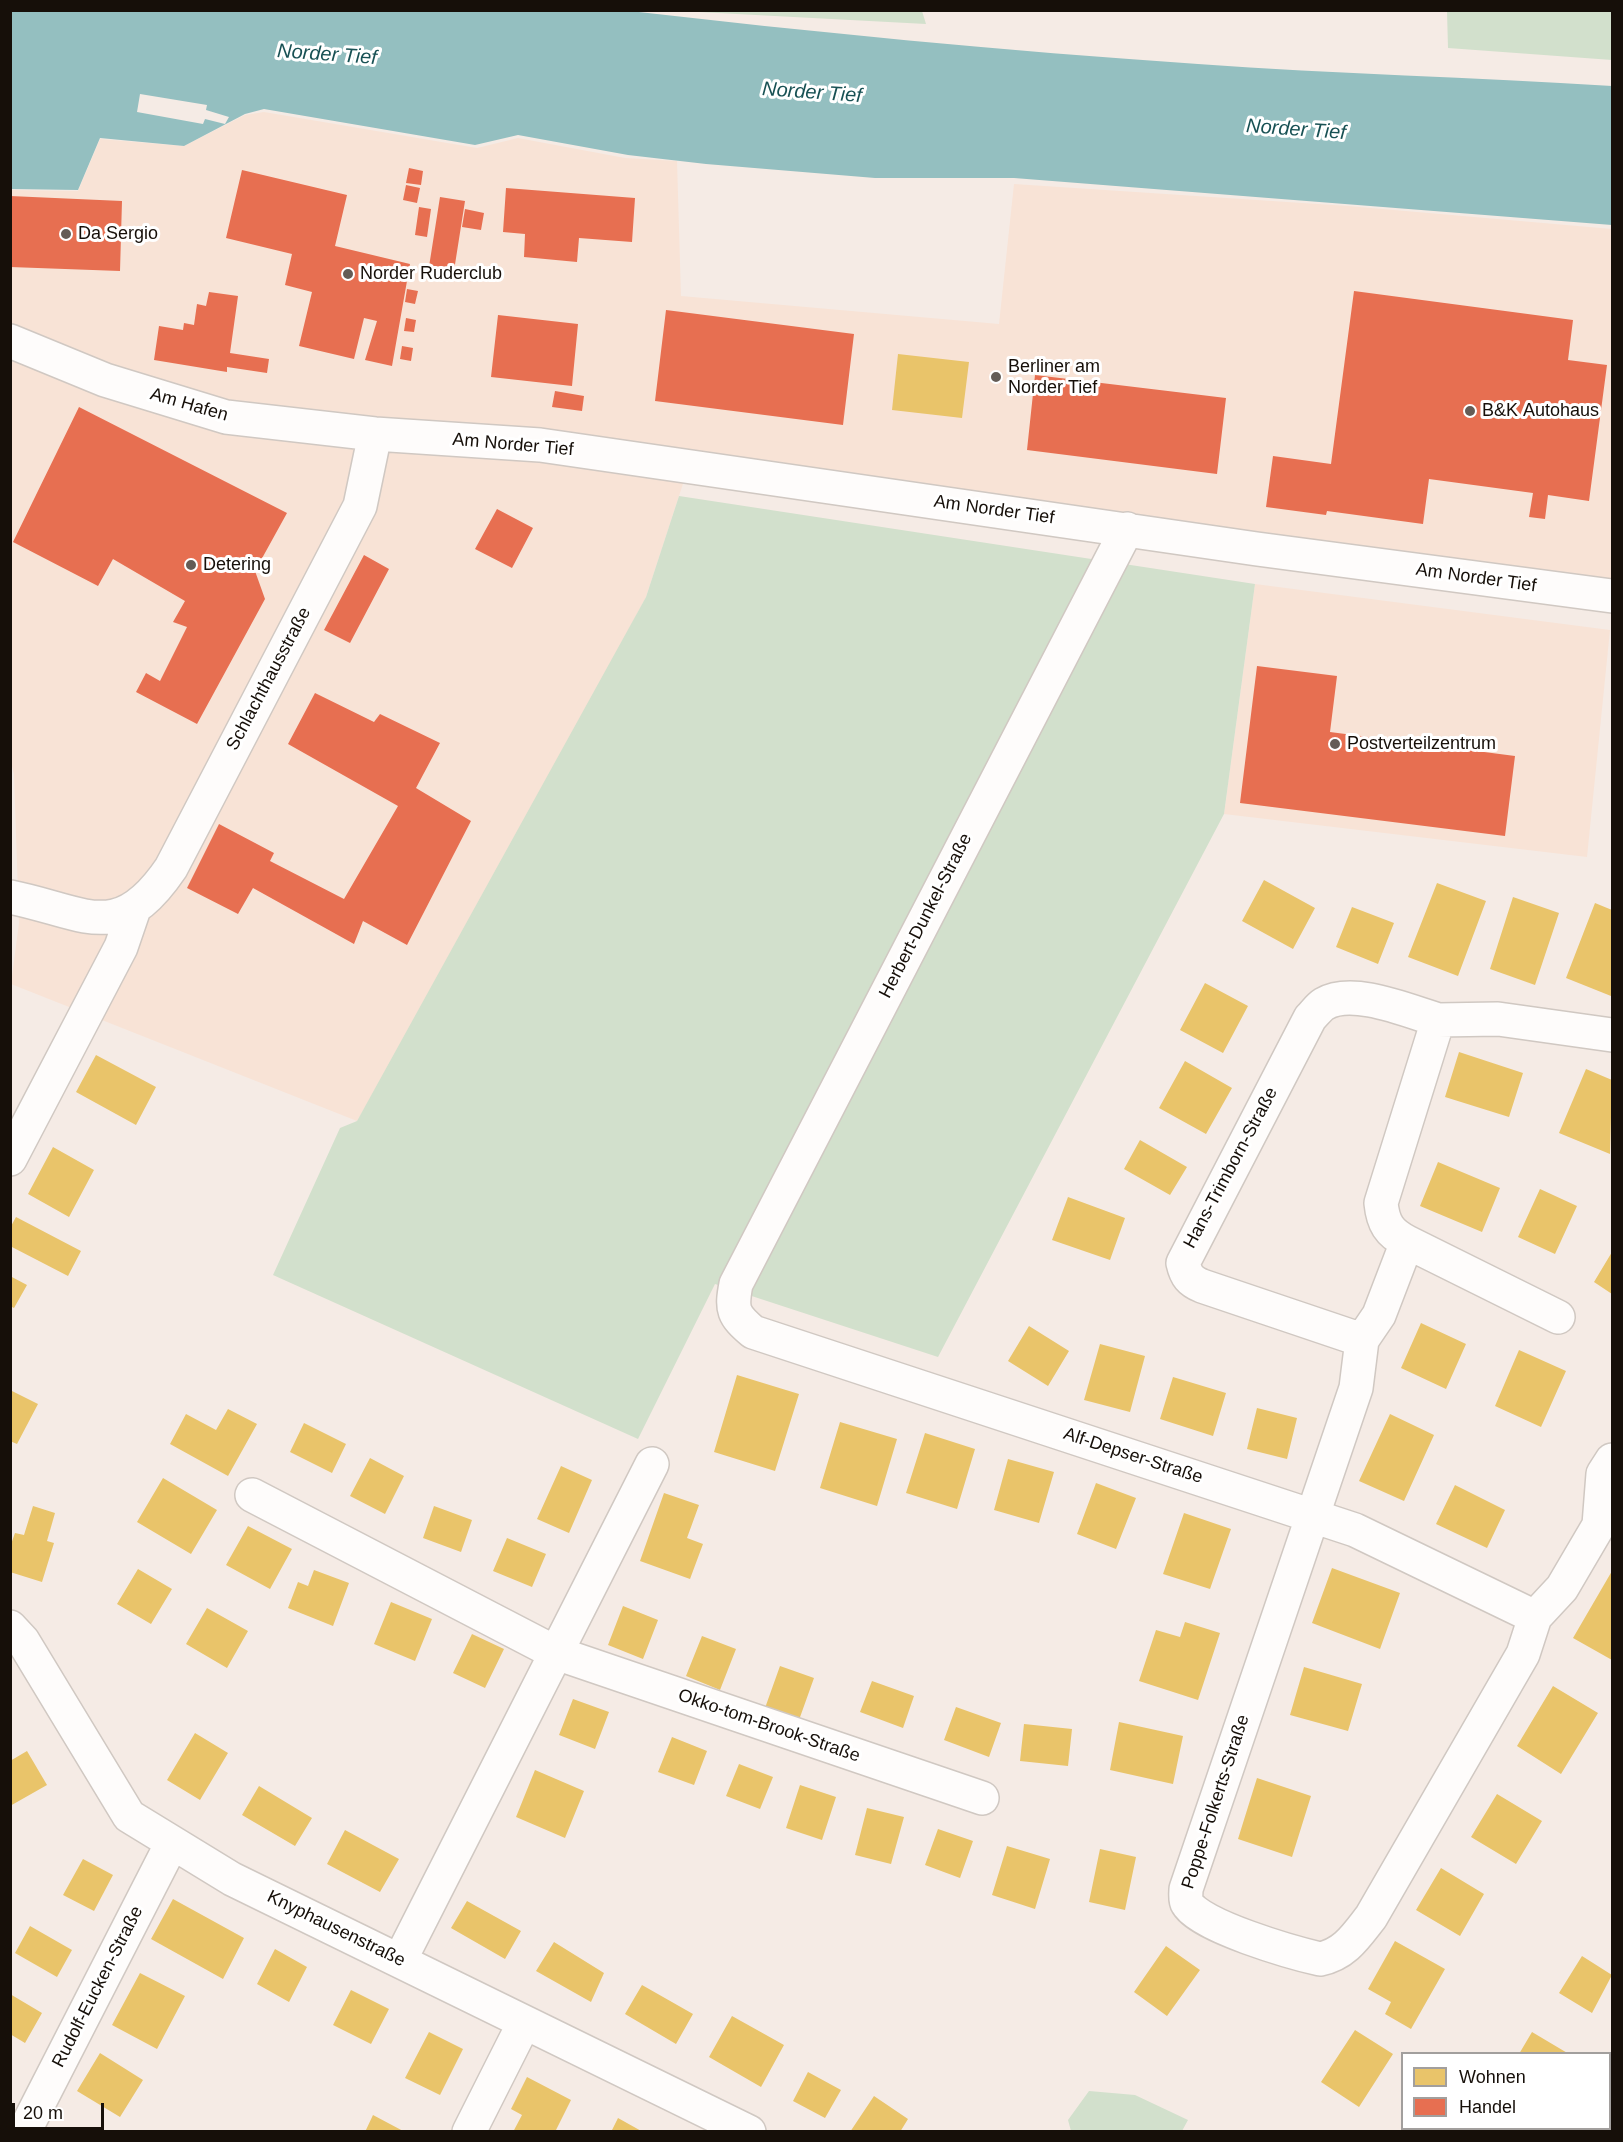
<!DOCTYPE html>
<meta charset="utf-8">
<style>
body{margin:0}
#map{position:relative;width:1623px;height:2142px;overflow:hidden;background:#f5ebe5;font-family:Helvetica,sans-serif}
canvas{display:block}
.frame{position:absolute;inset:0;border:12px solid #160f09;pointer-events:none}
.legend{position:absolute;left:1401px;top:2052px;width:210px;height:78px;box-sizing:border-box;background:#fff;border:2px solid #a29f9d;margin:0;padding:8px 10px;list-style:none;font-size:18px;color:#160f09}
.legend li{display:flex;align-items:center;gap:12px;height:30px}
.legend b{width:30px;border:2px solid #a29f9d}
.scale{position:absolute;left:12px;top:2103px;width:92px;height:27px;box-sizing:border-box;border:3px solid #160f09;border-top:0;padding-left:8px;font-size:18px;line-height:21px;white-space:nowrap;color:#160f09;-webkit-text-stroke:4px #fff;paint-order:stroke}
</style>
<div id="map">
<canvas width="1623" height="2142"></canvas>
<div class="frame"></div>
<ul class="legend">
<li><b style="height:16px;background:#e9c46a"></b>Wohnen</li>
<li><b style="height:16px;background:#e76f51"></b>Handel</li>
</ul>
<div class="scale">20 m</div>
</div>
<script>
const g = document.querySelector('canvas').getContext('2d');
g.lineJoin = 'round';
function fill(path, color) { g.fillStyle = color; g.fill(path, 'evenodd'); }
function trace(path, color, width, dash) { g.strokeStyle = color; g.lineWidth = width; g.lineCap = dash ? 'butt' : 'round'; g.setLineDash(dash || []); g.stroke(path); }
function drawText(font, color, halo, rows, align = 'center') {
  g.font = font + ' Helvetica,sans-serif'; g.lineWidth = 6; g.setLineDash([]); g.textBaseline = 'middle'; g.strokeStyle = halo; g.fillStyle = color; for (const [text, x, y, turn = 0] of rows) {
    g.save(); g.translate(x, y); g.rotate((+turn || 0) * Math.PI / 180); g.textAlign = isNaN(turn) ? turn : align; if (halo) g.strokeText(text, 0, 0); g.fillText(text, 0, 0); g.restore();
  }
}
const built = new Path2D(`
 M 264,112 L 477,148 L 518,138 L 625,158 L 677,161 L 681,296 L 999,324 L 1014,184 L 1348,206 L 1612,229 L 1612,582 L 693,453 L 646,597 L 472,928 L 357,1121 L 11,984 L 19,923 L 14,774 L 10,759 L 10,190 L 78,191 L 100,139 L 184,146 L 245,115 Z
 M 1255,584 L 1610,630 L 1587,857 L 1224,814 Z`);
const green = new Path2D(`
 M 680,11 L 922,11 L 926,24 Z
 M 1447,11 L 1612,11 L 1612,60 L 1448,48 Z
 M 679,496 L 1255,584 L 1224,814 L 938,1357 L 715,1284 L 638,1439 L 273,1275 L 340,1128 L 357,1121 L 646,597 Z
 M 1089,2091 L 1135,2095 L 1188,2120 L 1182,2131 L 1071,2131 L 1068,2120 Z`);
const water = new Path2D(`
 M 621,10 C 812,32 1005,51 1198,64 C 1336,74 1474,77 1612,86 L 1612,225 L 1014,178 L 875,178 L 706,164 L 628,155 L 518,135 L 475,145 L 264,109 L 245,114 L 184,146 L 100,138 L 78,190 L 11,189 L 11,11 Z`);
const pier = new Path2D(`
 M 140,94 L 207,105 L 206,110 L 229,117 L 225,124 L 205,119 L 203,124 L 137,112 Z`);
const homes = new Path2D(`
 M 898,354 L 969,362 L 962,418 L 892,410 Z
 M 1264,880 L 1315,908 L 1293,949 L 1242,921 Z
 M 1437,883 L 1486,901 L 1458,976 L 1408,957 Z
 M 1513,897 L 1559,913 L 1535,985 L 1490,969 Z
 M 1595,903 L 1612,910 L 1611,996 L 1566,978 Z
 M 1352,907 L 1394,923 L 1378,964 L 1336,947 Z
 M 1205,983 L 1248,1006 L 1223,1053 L 1180,1030 Z
 M 1459,1052 L 1523,1073 L 1509,1117 L 1445,1097 Z
 M 96,1055 L 156,1087 L 136,1125 L 76,1092 Z
 M 1185,1061 L 1232,1088 L 1206,1134 L 1159,1108 Z
 M 1586,1069 L 1612,1080 L 1610,1154 L 1559,1133 Z
 M 1140,1140 L 1187,1167 L 1170,1195 L 1124,1169 Z
 M 53,1147 L 94,1170 L 69,1217 L 28,1194 Z
 M 1438,1162 L 1500,1188 L 1482,1232 L 1420,1206 Z
 M 1540,1189 L 1577,1206 L 1555,1254 L 1518,1237 Z
 M 1068,1197 L 1125,1218 L 1110,1260 L 1052,1240 Z
 M 16,1217 L 81,1251 L 68,1276 L 10,1246 L 10,1228 Z
 M 1612,1252 L 1612,1294 L 1594,1282 Z
 M 10,1276 L 27,1285 L 14,1308 L 10,1306 Z
 M 1421,1323 L 1466,1344 L 1446,1389 L 1401,1368 Z
 M 1029,1326 L 1069,1351 L 1048,1386 L 1008,1361 Z
 M 1100,1344 L 1145,1356 L 1130,1412 L 1084,1400 Z
 M 1519,1350 L 1566,1371 L 1541,1427 L 1495,1406 Z
 M 737,1375 L 799,1394 L 775,1471 L 714,1452 Z
 M 1173,1377 L 1226,1393 L 1213,1436 L 1160,1419 Z
 M 10,1390 L 38,1404 L 17,1444 L 10,1441 Z
 M 1257,1408 L 1297,1418 L 1287,1459 L 1247,1449 Z
 M 228,1409 L 257,1424 L 228,1476 L 170,1444 L 186,1414 L 216,1430 Z
 M 1390,1414 L 1434,1435 L 1404,1501 L 1359,1481 Z
 M 840,1422 L 897,1439 L 877,1506 L 820,1488 Z
 M 304,1423 L 346,1444 L 332,1473 L 290,1452 Z
 M 925,1433 L 975,1449 L 957,1509 L 906,1493 Z
 M 370,1458 L 404,1476 L 385,1514 L 350,1496 Z
 M 1008,1459 L 1054,1472 L 1039,1523 L 994,1510 Z
 M 561,1466 L 592,1480 L 569,1533 L 537,1519 Z
 M 163,1478 L 217,1510 L 191,1554 L 137,1522 Z
 M 1096,1483 L 1136,1498 L 1116,1549 L 1077,1534 Z
 M 1455,1485 L 1505,1510 L 1487,1548 L 1436,1524 Z
 M 664,1493 L 699,1505 L 687,1538 L 703,1544 L 690,1579 L 640,1561 Z
 M 33,1506 L 55,1513 L 47,1541 L 54,1543 L 42,1582 L 10,1572 L 10,1547 L 15,1533 L 24,1535 Z
 M 434,1506 L 472,1520 L 461,1552 L 423,1538 Z
 M 1184,1513 L 1231,1529 L 1210,1589 L 1163,1574 Z
 M 248,1526 L 292,1549 L 270,1589 L 226,1565 Z
 M 507,1538 L 546,1554 L 532,1587 L 493,1571 Z
 M 1332,1568 L 1400,1593 L 1380,1649 L 1312,1623 Z
 M 138,1569 L 172,1589 L 151,1624 L 117,1604 Z
 M 314,1570 L 349,1583 L 333,1626 L 288,1608 L 298,1582 L 308,1586 Z
 M 1612,1571 L 1612,1660 L 1573,1638 Z
 M 391,1602 L 432,1619 L 415,1661 L 374,1644 Z
 M 623,1606 L 658,1620 L 643,1659 L 608,1645 Z
 M 207,1608 L 248,1631 L 227,1668 L 186,1644 Z
 M 1185,1622 L 1220,1633 L 1198,1700 L 1139,1681 L 1156,1630 L 1180,1637 Z
 M 472,1634 L 504,1649 L 485,1688 L 453,1673 Z
 M 702,1636 L 736,1649 L 720,1690 L 686,1676 Z
 M 780,1666 L 814,1678 L 799,1720 L 765,1708 Z
 M 1304,1667 L 1362,1684 L 1348,1731 L 1290,1715 Z
 M 872,1681 L 914,1696 L 903,1728 L 860,1712 Z
 M 1553,1686 L 1598,1713 L 1561,1774 L 1517,1746 Z
 M 573,1699 L 609,1712 L 595,1749 L 559,1735 Z
 M 956,1707 L 1001,1723 L 989,1757 L 944,1740 Z
 M 1119,1722 L 1183,1736 L 1173,1784 L 1110,1770 Z
 M 1024,1724 L 1072,1729 L 1068,1766 L 1020,1761 Z
 M 195,1733 L 228,1753 L 200,1800 L 167,1780 Z
 M 672,1737 L 707,1751 L 694,1785 L 658,1772 Z
 M 27,1751 L 47,1785 L 10,1806 L 10,1761 Z
 M 739,1764 L 773,1777 L 760,1809 L 726,1796 Z
 M 535,1770 L 584,1791 L 565,1838 L 516,1817 Z
 M 1257,1778 L 1311,1796 L 1292,1857 L 1238,1839 Z
 M 800,1785 L 836,1797 L 822,1840 L 786,1828 Z
 M 259,1786 L 312,1818 L 295,1846 L 242,1815 Z
 M 1497,1794 L 1542,1821 L 1516,1864 L 1471,1837 Z
 M 867,1808 L 904,1817 L 891,1864 L 855,1855 Z
 M 938,1829 L 973,1841 L 960,1878 L 925,1865 Z
 M 345,1830 L 399,1859 L 380,1892 L 327,1864 Z
 M 1007,1846 L 1050,1859 L 1035,1909 L 992,1895 Z
 M 1100,1849 L 1136,1857 L 1125,1910 L 1089,1902 Z
 M 83,1859 L 113,1875 L 94,1911 L 63,1895 Z
 M 1441,1868 L 1484,1894 L 1460,1936 L 1416,1910 Z
 M 173,1899 L 244,1938 L 223,1979 L 151,1939 Z
 M 467,1901 L 521,1931 L 505,1959 L 451,1928 Z
 M 30,1926 L 72,1950 L 57,1977 L 15,1953 Z
 M 1395,1941 L 1445,1969 L 1411,2029 L 1385,2014 L 1391,2002 L 1368,1989 Z
 M 554,1942 L 604,1973 L 591,2002 L 536,1971 Z
 M 1166,1946 L 1200,1970 L 1167,2016 L 1134,1992 Z
 M 275,1949 L 307,1967 L 289,2002 L 257,1984 Z
 M 1582,1956 L 1612,1975 L 1592,2013 L 1559,1993 Z
 M 140,1973 L 185,1996 L 157,2049 L 112,2025 Z
 M 642,1985 L 693,2014 L 676,2044 L 625,2014 Z
 M 351,1990 L 389,2009 L 371,2044 L 333,2025 Z
 M 10,1994 L 42,2013 L 25,2043 L 10,2034 Z
 M 732,2016 L 784,2045 L 761,2087 L 709,2057 Z
 M 1355,2030 L 1393,2054 L 1359,2107 L 1321,2082 Z
 M 429,2032 L 463,2049 L 440,2095 L 405,2078 Z
 M 1532,2032 L 1569,2054 L 1519,2054 Z
 M 100,2053 L 143,2080 L 120,2117 L 77,2091 Z
 M 808,2072 L 841,2090 L 825,2118 L 793,2101 Z
 M 527,2077 L 571,2100 L 555,2132 L 513,2132 L 522,2115 L 511,2109 Z
 M 874,2096 L 908,2119 L 900,2132 L 850,2132 Z
 M 373,2115 L 405,2132 L 365,2132 Z
 M 618,2118 L 643,2132 L 611,2132 Z
 M 1471,2128 L 1521,2128 L 1520,2132 L 1469,2132 Z`);
const shops = new Path2D(`
 M 409,168 L 423,171 L 421,185 L 406,183 Z
 M 242,170 L 347,195 L 335,246 L 410,264 L 392,366 L 365,360 L 377,321 L 364,318 L 354,359 L 299,346 L 312,292 L 285,285 L 292,254 L 226,238 Z
 M 406,185 L 420,188 L 417,203 L 403,200 Z
 M 506,188 L 635,198 L 632,242 L 579,238 L 577,262 L 524,257 L 525,234 L 503,232 Z
 M 10,196 L 122,201 L 120,271 L 10,267 Z
 M 440,197 L 465,201 L 453,277 L 428,273 Z
 M 419,207 L 431,209 L 427,237 L 415,235 Z
 M 465,209 L 484,213 L 481,230 L 462,227 Z
 M 407,289 L 418,291 L 415,304 L 405,302 Z
 M 1354,291 L 1573,320 L 1568,360 L 1607,365 L 1589,501 L 1548,495 L 1545,519 L 1529,517 L 1533,493 L 1429,479 L 1423,524 L 1327,511 L 1326,515 L 1266,507 L 1273,456 L 1331,464 Z
 M 209,292 L 238,296 L 230,353 L 269,359 L 267,373 L 227,367 L 227,372 L 154,360 L 159,326 L 183,330 L 184,323 L 194,325 L 197,304 L 206,306 Z
 M 666,310 L 854,334 L 843,425 L 655,401 Z
 M 498,315 L 578,324 L 572,386 L 491,377 Z
 M 406,318 L 416,320 L 414,332 L 404,331 Z
 M 402,346 L 413,348 L 411,361 L 400,359 Z
 M 1035,375 L 1226,398 L 1217,474 L 1027,450 Z
 M 555,391 L 584,396 L 582,411 L 552,407 Z
 M 79,407 L 287,513 L 255,571 L 265,599 L 197,724 L 136,692 L 146,673 L 160,681 L 187,627 L 173,622 L 185,601 L 113,559 L 98,586 L 13,542 Z
 M 497,509 L 533,528 L 512,568 L 475,549 Z
 M 364,555 L 389,569 L 350,643 L 324,630 Z
 M 1257,666 L 1337,676 L 1330,732 L 1515,756 L 1505,836 L 1240,803 Z
 M 315,693 L 374,722 L 380,714 L 440,743 L 416,788 L 471,821 L 407,945 L 363,921 L 354,944 L 253,888 L 238,914 L 187,888 L 219,824 L 274,853 L 270,861 L 344,899 L 398,806 L 288,744 Z`);
const minor = new Path2D(`
 M 10,341 L 105,380 L 226,417 L 375,434 L 540,445 L 1257,549 L 1612,596
 M 1127,529 L 736,1284 C 731,1310 733,1315 753,1332 L 1355,1530 L 1535,1617
 M 10,897 C 85,912 118,946 171,868 L 360,506 L 375,434
 M 1438,1020 L 1498,1019 L 1612,1035
 M 10,1159 L 121,947 L 134,909
 M 1407,1242 L 1558,1317
 M 1362,1340 L 1202,1286 C 1190,1281 1186,1276 1183,1263 L 1310,1018 C 1314,1014 1319,1007 1324,1004 C 1353,987 1408,1011 1438,1020 L 1381,1203 C 1383,1223 1389,1233 1407,1242 L 1379,1315 L 1362,1340 L 1356,1388 L 1186,1889 C 1186,1893 1185,1900 1187,1903 C 1198,1926 1294,1953 1320,1959 C 1345,1954 1356,1936 1371,1917 L 1523,1654 L 1535,1617 L 1562,1588 L 1599,1525 L 1603,1474 L 1612,1460
 M 252,1495 L 556,1653 L 982,1798
 M 10,1627 L 23,1641 L 129,1816 L 232,1879 L 749,2132
 M 400,1960 L 652,1464
 M 1610,2114 L 1612,2109
 M 24,2132 L 172,1843
 M 469,2132 L 524,2023`);
const markers = [
 [66,234,6,"#645c56"],
 [348,274,6,"#645c56"],
 [996,377,6,"#645c56"],
 [1470,411,6,"#645c56"],
 [191,565,6,"#645c56"],
 [1335,744,6,"#645c56"]
];
const poiNames = [
 ["Da Sergio",78,234],
 ["Norder Ruderclub",360,274],
 ["Berliner am",1008,367],
 ["Norder Tief",1008,388],
 ["B&K Autohaus",1482,411],
 ["Detering",203,565],
 ["Postverteilzentrum",1347,744]
];
const streetNames = [
 ["Am Hafen",189,405,16],
 ["Am Norder Tief",513,445,5],
 ["Am Norder Tief",994,510,8],
 ["Am Norder Tief",1476,578,8],
 ["Schlachthausstraße",269,679,-62],
 ["Herbert-Dunkel-Straße",926,916,-63],
 ["Hans-Trimborn-Straße",1231,1168,-62],
 ["Alf-Depser-Straße",1133,1456,18],
 ["Okko-tom-Brook-Straße",769,1726,19],
 ["Poppe-Folkerts-Straße",1216,1802,-72],
 ["Knyphausenstraße",336,1929,26],
 ["Rudolf-Eucken-Straße",98,1987,-63]
];
const waterNames = [
 ["Norder Tief",327,55,4],
 ["Norder Tief",812,93,4],
 ["Norder Tief",1296,130,4]
];
fill(built, '#f8e3d6');
fill(green, '#d2e0cc');
fill(water, '#94bfc0');
fill(pier, '#f5ebe5');
fill(homes, '#e9c46a');
fill(shops, '#e76f51');
trace(minor, '#d0c8c2', 36);
trace(minor, '#fefcfb', 33);
for (const [x, y, r, color] of markers) { const dot = new Path2D(); dot.arc(x, y, r, 0, 2 * Math.PI); g.fillStyle = color; g.fill(dot); trace(dot, '#fff', 2); }
drawText('18px', '#160f09', '#fff', poiNames, 'left');
drawText('18px', '#160f09', '#fff', streetNames);
drawText('italic 20px', '#185154', '#fff', waterNames);
</script>
